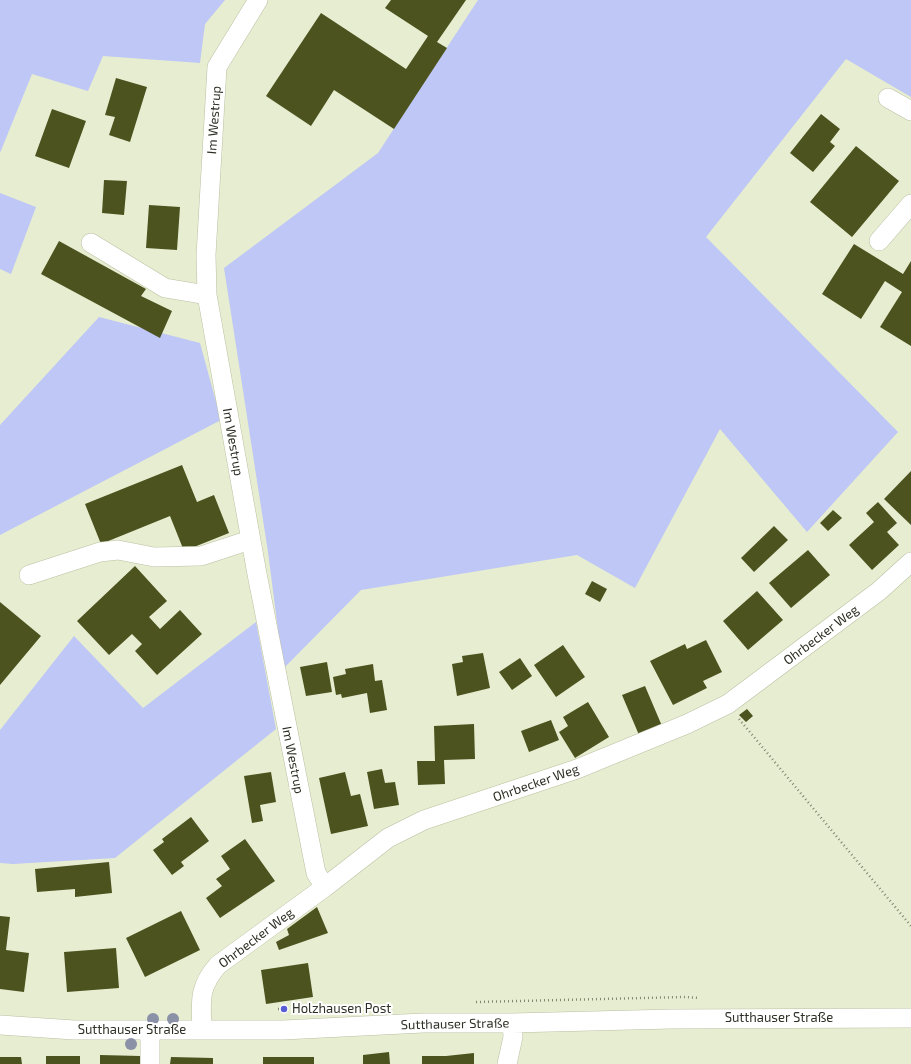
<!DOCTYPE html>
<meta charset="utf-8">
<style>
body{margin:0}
canvas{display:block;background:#e7edd0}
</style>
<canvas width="911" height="1064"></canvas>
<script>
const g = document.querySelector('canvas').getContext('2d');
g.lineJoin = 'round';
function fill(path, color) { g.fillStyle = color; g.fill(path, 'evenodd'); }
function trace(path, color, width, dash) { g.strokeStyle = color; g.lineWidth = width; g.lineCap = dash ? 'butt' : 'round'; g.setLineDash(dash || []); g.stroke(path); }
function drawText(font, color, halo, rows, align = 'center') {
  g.font = font + ' "Exo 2",sans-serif'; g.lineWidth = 4; g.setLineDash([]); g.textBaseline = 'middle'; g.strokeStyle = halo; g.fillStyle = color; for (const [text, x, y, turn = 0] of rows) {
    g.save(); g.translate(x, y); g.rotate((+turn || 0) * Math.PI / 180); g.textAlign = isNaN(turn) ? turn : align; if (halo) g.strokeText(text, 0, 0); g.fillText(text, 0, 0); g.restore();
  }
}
const green = new Path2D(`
 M 0,0 L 225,0 L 205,24 L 200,63 L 103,56 L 88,91 L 32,74 L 0,153 Z
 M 478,0 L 911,0 L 911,97 L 846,59 L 706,237 L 898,432 L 807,532 L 720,429 L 635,588 L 577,555 L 361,590 L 283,669 L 268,552 L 224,268 L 378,153 Z
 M 0,193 L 36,207 L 11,274 L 0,269 Z
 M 99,317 L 200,343 L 221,420 L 0,535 L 0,425 Z
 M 256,622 L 276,729 L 115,858 L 13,864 L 0,863 L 0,730 L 74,636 L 143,708 Z`);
const building = new Path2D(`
 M 391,0 L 466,0 L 437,42 L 447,48 L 394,129 L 334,90 L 311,126 L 266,96 L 321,13 L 406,69 L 428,36 L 385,8 Z
 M 116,78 L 147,87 L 130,142 L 109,135 L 115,117 L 105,115 Z
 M 52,109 L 86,121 L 69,168 L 35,156 Z
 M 821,114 L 840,129 L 830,142 L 835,146 L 813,172 L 790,153 Z
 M 856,146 L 899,181 L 852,237 L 810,202 Z
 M 104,180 L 127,181 L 124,215 L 102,213 Z
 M 149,205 L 180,207 L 177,250 L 146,248 Z
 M 59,241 L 146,289 L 141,296 L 172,311 L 160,338 L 41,274 Z
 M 854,244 L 903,274 L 911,261 L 911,346 L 880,327 L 902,292 L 885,281 L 861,319 L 822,294 Z
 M 182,465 L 197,502 L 214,495 L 229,533 L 184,551 L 170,516 L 101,544 L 85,504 Z
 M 911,471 L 911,525 L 884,499 Z
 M 878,502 L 897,523 L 887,532 L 899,545 L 872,570 L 849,545 L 874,522 L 866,513 Z
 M 833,510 L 842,518 L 828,531 L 820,523 Z
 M 774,526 L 788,540 L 754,572 L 741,558 Z
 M 808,550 L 830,575 L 791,608 L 769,583 Z
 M 135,566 L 167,601 L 149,617 L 160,629 L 180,610 L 202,634 L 157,675 L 135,651 L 142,644 L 132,634 L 109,655 L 77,621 Z
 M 592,581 L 607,589 L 600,602 L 585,594 Z
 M 757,591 L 783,620 L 748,650 L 723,621 Z
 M 0,602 L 41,636 L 0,685 Z
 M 706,640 L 722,672 L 703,681 L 707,688 L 673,705 L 650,661 L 685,644 L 687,649 Z
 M 563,645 L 585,677 L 556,697 L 534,665 Z
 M 483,653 L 490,688 L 457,696 L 452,664 L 463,662 L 462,656 Z
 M 520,658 L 532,676 L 512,690 L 499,672 Z
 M 327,662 L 332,692 L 306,696 L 300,667 Z
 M 373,664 L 375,681 L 382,680 L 387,710 L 370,713 L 367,693 L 342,698 L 341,694 L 336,695 L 333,677 L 346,674 L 345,669 Z
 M 645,686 L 662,726 L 639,735 L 622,695 Z
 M 588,702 L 609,737 L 575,758 L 559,732 L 568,726 L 563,717 Z
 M 747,709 L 753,716 L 746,722 L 739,715 Z
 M 551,720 L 559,740 L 529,752 L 521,731 Z
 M 474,724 L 475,759 L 444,760 L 445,784 L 418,785 L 417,761 L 435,761 L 434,726 Z
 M 382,769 L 385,783 L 395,782 L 399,805 L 374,809 L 367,772 Z
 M 271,772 L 276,802 L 260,805 L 263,821 L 252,823 L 244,776 Z
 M 345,772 L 351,796 L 360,794 L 368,826 L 331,834 L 319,778 Z
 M 191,817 L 209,841 L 181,862 L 184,866 L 172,875 L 153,850 L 164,842 L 162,839 Z
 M 245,839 L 275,881 L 220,918 L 206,898 L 222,886 L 216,879 L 230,869 L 221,856 Z
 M 109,862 L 112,893 L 75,897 L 75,889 L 37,892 L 35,869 Z
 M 317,907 L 328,933 L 279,950 L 276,942 L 289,935 L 287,929 Z
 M 181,911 L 200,950 L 145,977 L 126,938 Z
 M 0,916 L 10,917 L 6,950 L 29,953 L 24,992 L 0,989 Z
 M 116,948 L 119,988 L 67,992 L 64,952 Z
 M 308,963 L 313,997 L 266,1004 L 261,970 Z
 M 389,1052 L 390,1064 L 363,1064 L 363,1055 Z
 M 474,1053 L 474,1064 L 422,1064 L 422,1056 L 446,1056 Z
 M 100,1055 L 140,1056 L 140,1064 L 100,1064 Z
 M 46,1056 L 80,1056 L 80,1064 L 46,1064 Z
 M 0,1057 L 21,1057 L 22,1064 L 0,1064 Z
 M 171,1057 L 213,1058 L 213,1064 L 170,1064 Z
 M 263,1057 L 314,1057 L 314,1064 L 263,1064 Z`);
const path = new Path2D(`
 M 739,719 L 911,926
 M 476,1002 L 685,997 L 699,998
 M 278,1009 L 289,1009`);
const minor = new Path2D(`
 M 258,0 L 217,67 L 206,255 L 207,295 L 257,574 L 316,873 L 325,887
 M 888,98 L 911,111
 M 879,241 L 911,204
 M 91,243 L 165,288 L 207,295
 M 29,575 L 100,552 L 118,550 L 154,557 L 201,556 L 250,540
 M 0,1025 L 74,1030 L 283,1030 L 423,1023 L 512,1023 L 672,1019 L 911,1018
 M 150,1030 L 150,1064
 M 202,1030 C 201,1001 198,988 218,965 L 325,887 L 388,838 L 424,820 L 577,769 L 687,724 L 728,704 L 879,591 L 911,562
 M 507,1064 L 513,1037 L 512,1023`);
const trees = [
 [153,1019],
 [173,1019],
 [131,1044]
];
const markers = [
 [284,1009,4,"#595ed5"]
];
const streetNames = [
 ["Im Westrup",214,120,-86],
 ["Im Westrup",233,442,80],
 ["Ohrbecker Weg",821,635,-37],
 ["Im Westrup",293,760,79],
 ["Ohrbecker Weg",536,783,-19],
 ["Ohrbecker Weg",256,938,-37],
 ["Sutthauser Straße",779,1018],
 ["Sutthauser Straße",455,1024,-1],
 ["Sutthauser Straße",132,1030]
];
const poiNames = [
 ["Holzhausen Post",292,1009]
];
fill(green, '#bec7f6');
fill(building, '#4c531f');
trace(minor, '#bac0a3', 20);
trace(path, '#828572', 2.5, [1, 3]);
trace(minor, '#fff', 19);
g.fillStyle = '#8b91a6';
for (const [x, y] of trees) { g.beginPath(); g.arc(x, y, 6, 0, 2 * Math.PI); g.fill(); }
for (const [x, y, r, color] of markers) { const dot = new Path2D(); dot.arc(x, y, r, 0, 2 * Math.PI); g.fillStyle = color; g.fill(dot); trace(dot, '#fff', 1.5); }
drawText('13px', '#2e3025', '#fff', streetNames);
drawText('13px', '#2e3025', '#fff', poiNames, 'left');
</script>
